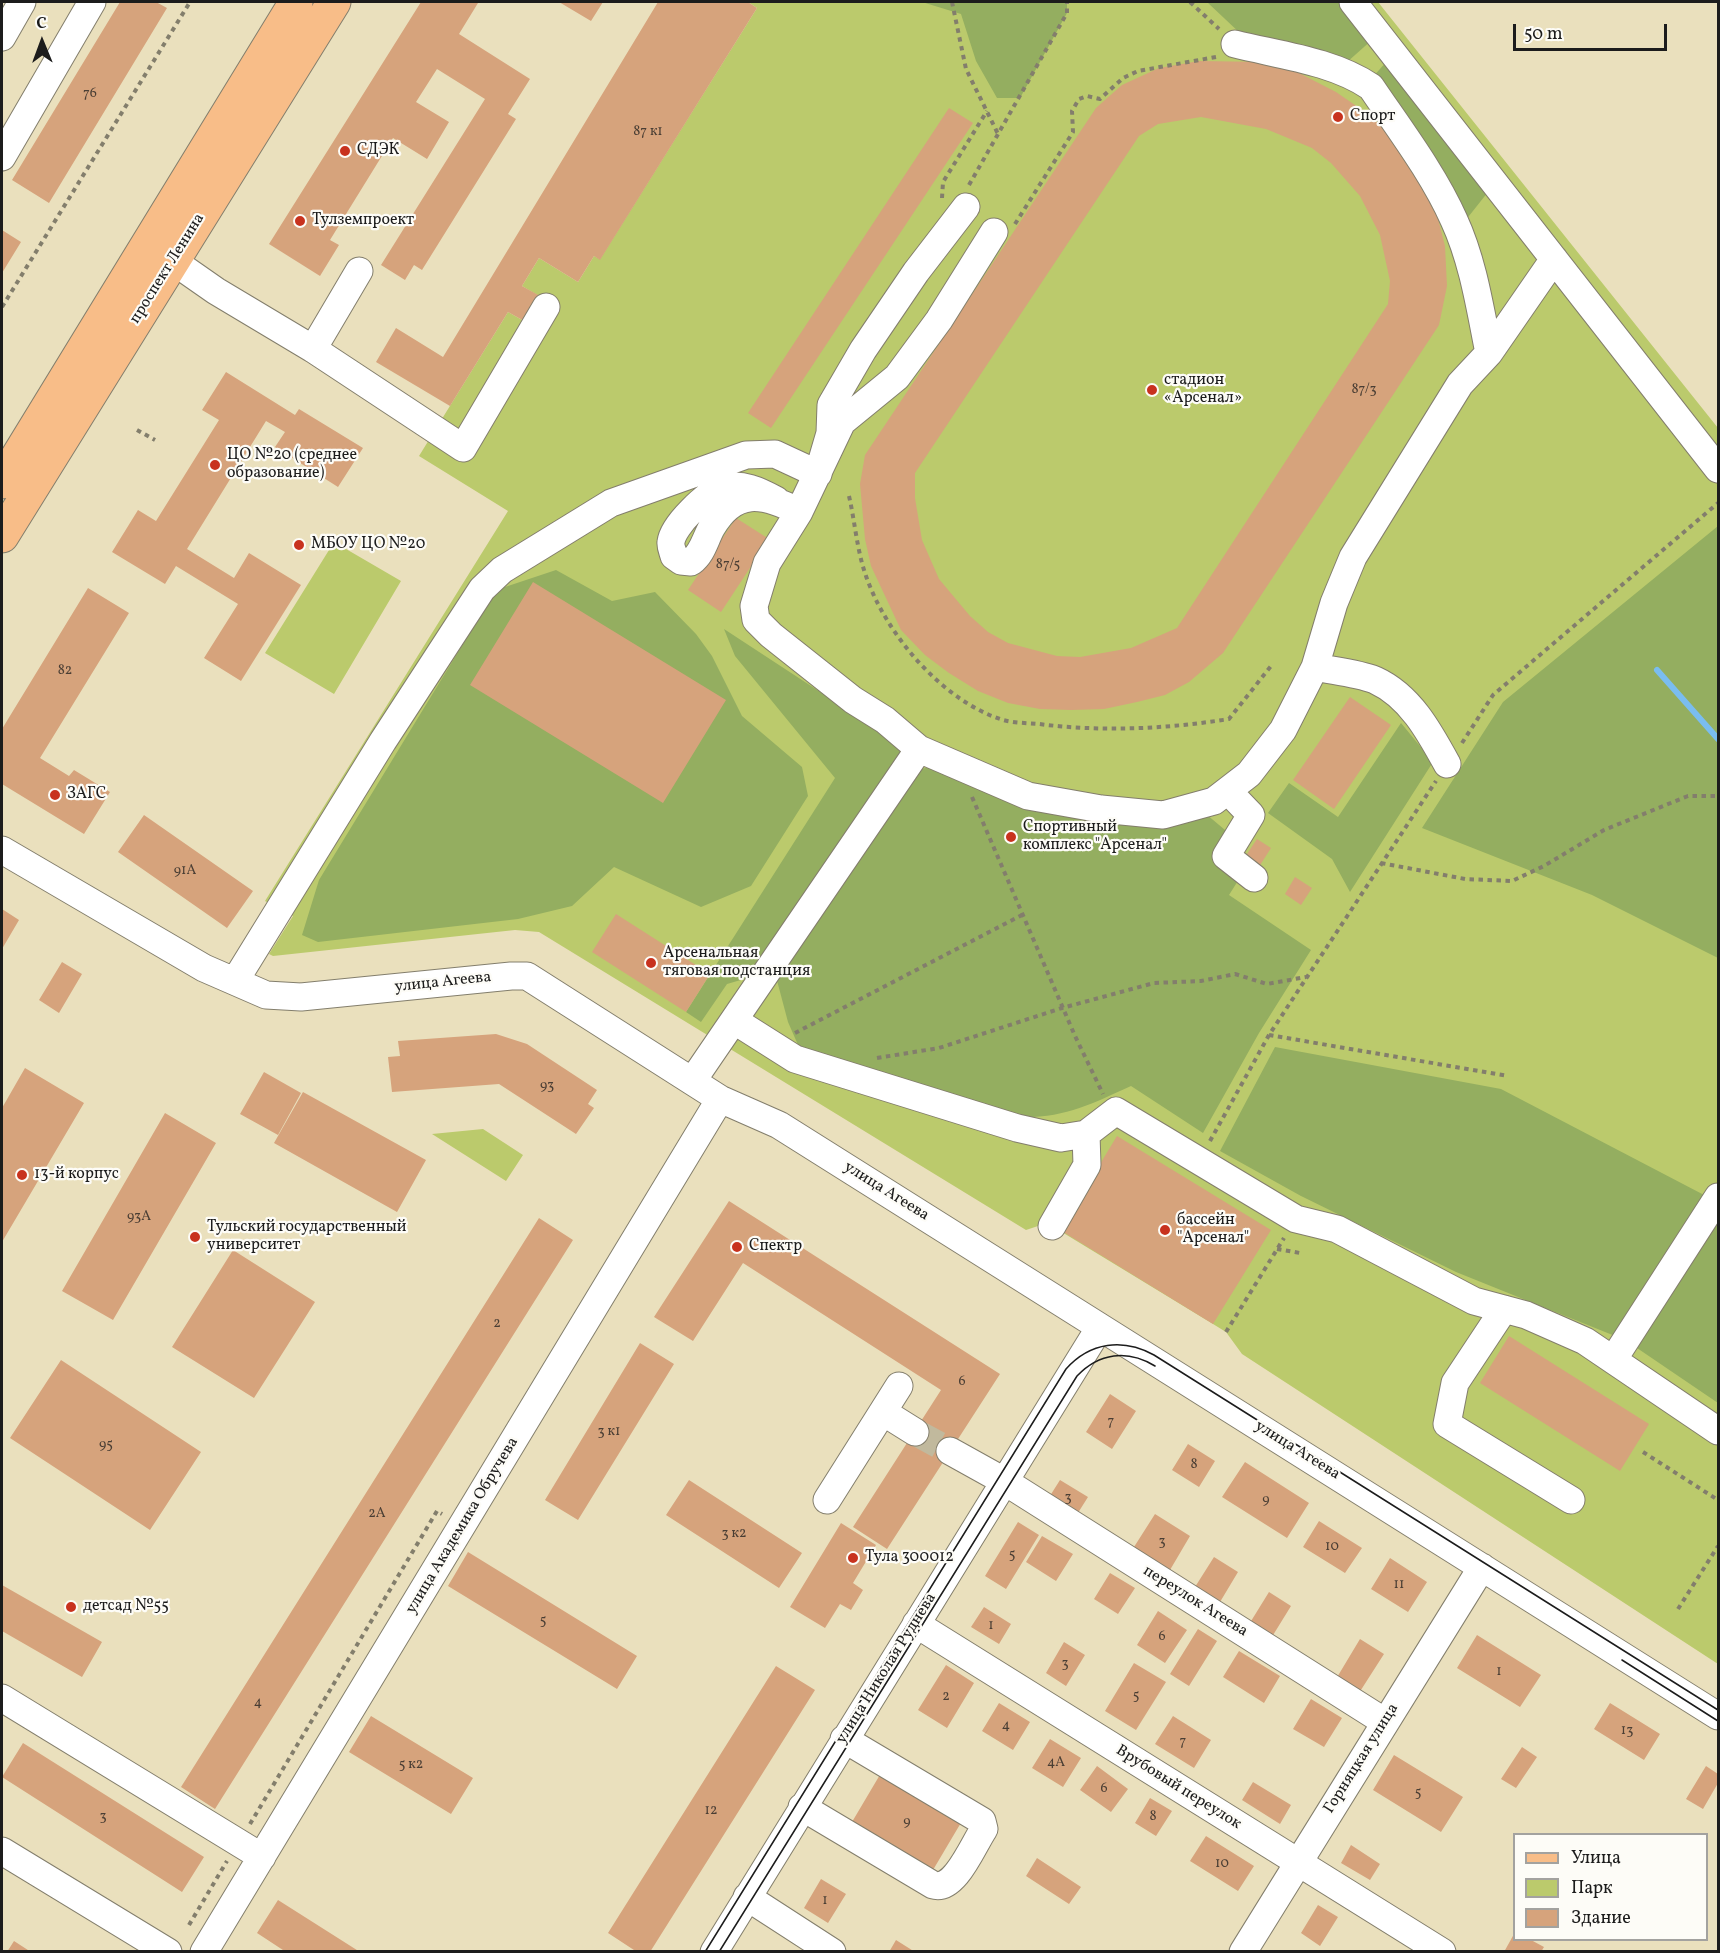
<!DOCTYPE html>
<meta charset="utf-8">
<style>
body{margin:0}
#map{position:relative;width:1720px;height:1953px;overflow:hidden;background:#eae0bd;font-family:Vollkorn,serif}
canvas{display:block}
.frame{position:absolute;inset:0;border:3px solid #1c1c1c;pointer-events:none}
.legend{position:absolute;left:1513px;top:1833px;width:195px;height:108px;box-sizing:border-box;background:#fdfcf7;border:2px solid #a3a29f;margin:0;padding:8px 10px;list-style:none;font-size:18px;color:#1c1c1c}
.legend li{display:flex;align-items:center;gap:12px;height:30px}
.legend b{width:30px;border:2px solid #a3a29f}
.north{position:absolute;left:12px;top:12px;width:60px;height:60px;-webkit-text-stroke:4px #fdfcf7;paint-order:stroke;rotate:359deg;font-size:16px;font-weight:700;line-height:24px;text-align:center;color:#1c1c1c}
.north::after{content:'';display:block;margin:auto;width:21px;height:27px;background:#1c1c1c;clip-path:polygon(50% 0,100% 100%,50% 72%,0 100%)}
.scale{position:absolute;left:1513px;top:24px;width:154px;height:27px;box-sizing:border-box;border:3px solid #1c1c1c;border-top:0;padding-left:8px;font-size:18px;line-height:21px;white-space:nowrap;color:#1c1c1c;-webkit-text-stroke:4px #fdfcf7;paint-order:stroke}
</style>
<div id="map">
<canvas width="1720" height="1953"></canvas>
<div class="frame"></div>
<ul class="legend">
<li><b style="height:8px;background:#f8bd88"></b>Улица</li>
<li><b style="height:16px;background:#bbca6c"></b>Парк</li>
<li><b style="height:16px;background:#d6a37c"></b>Здание</li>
</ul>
<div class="north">С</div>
<div class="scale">50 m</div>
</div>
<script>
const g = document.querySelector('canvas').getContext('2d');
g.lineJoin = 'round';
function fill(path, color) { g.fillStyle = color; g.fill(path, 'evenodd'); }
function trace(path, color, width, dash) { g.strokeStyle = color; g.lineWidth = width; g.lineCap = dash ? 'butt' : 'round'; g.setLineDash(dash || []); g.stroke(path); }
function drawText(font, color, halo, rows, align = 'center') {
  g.font = font + ' Vollkorn,serif'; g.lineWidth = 4.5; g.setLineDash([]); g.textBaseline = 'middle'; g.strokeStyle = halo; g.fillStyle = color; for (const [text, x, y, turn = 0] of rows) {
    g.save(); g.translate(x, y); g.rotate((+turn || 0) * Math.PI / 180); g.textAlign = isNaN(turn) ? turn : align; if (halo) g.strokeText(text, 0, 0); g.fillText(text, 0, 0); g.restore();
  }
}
const green = new Path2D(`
 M 748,2 L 1378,2 L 1718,428 L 1718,1664 L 1242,1354 L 1226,1332 L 1213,1324 L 1047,1223 L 1026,1230 L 539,932 L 515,930 L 273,956 L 269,954 L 293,916 L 265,901 L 508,511 L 419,456 L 508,312 L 524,321 L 539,296 L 522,286 L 539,258 L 578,282 L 594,256 L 600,259 L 757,8 Z
 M 334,542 L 401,581 L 334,694 L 265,653 Z
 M 483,1129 L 523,1155 L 506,1181 L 432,1134 Z`);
const forest = new Path2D(`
 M 922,2 L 1067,2 L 1067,13 L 1020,98 L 997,98 L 976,61 L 961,14 Z
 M 1207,2 L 1339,2 L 1373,39 L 1346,63 L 1242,35 Z
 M 1388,60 L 1488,192 L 1465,221 L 1371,79 Z
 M 1718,526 L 1718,958 L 1592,895 L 1422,828 L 1503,702 Z
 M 556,570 L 612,601 L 655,592 L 696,634 L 712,656 L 742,716 L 802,767 L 808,796 L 751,886 L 701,907 L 614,867 L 572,906 L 518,919 L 318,942 L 302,935 L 319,880 L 496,590 Z
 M 724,629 L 892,739 L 900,749 L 902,761 L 751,977 L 727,984 L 701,1022 L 686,1012 L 835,778 L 735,656 Z
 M 1401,723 L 1433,762 L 1350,892 L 1332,859 L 1268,813 L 1289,783 L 1338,817 Z
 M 930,767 L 1206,814 L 1231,835 L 1241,876 L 1229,895 L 1311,950 L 1259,1033 L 1203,1133 L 1131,1086 C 1091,1104 1066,1118 1020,1117 L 802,1054 L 788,1022 L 775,973 L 917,770 Z
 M 1275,1047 L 1501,1089 L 1706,1196 L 1615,1336 L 1456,1272 L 1301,1196 L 1220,1151 Z
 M 1718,1214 L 1718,1403 L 1637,1348 Z`);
const stream = new Path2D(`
 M 1657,670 L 1718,739`);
const building = new Path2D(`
 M 120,2 L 156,2 L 167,8 L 49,203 L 12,180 Z
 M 421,2 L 478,3 L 459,34 L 530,79 L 508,114 L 516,119 L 422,270 L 414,265 L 405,280 L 381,265 L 485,99 L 437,69 L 416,102 L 449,122 L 427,159 L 393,138 L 330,240 L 339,245 L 320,276 L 269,244 Z
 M 559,2 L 603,2 L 591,21 Z
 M 658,2 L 748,2 L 757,8 L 600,260 L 594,256 L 578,282 L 539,258 L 522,286 L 540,296 L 524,321 L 508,312 L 450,406 L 376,362 L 396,328 L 443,357 Z
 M 1199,61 L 1266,62 L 1299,73 L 1336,92 L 1368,114 L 1395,140 L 1435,207 L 1445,246 L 1447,286 L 1439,325 L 1223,653 L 1189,682 L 1165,695 L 1137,702 L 1104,709 L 1071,710 L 1040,709 L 1008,703 L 978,691 L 949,673 L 925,655 L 901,630 L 871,566 L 865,539 L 860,484 L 865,455 L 1096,108 L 1122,85 L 1159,68 ZM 1201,117 L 1266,129 L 1312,148 L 1331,163 L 1360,196 L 1380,235 L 1390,281 L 1388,304 L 1177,628 L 1131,648 L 1080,657 L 1057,656 L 1008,643 L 988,632 L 970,616 L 939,579 L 922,540 L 915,498 L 915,473 L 1139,136 L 1158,124 Z
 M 949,108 L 973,123 L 771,428 L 748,413 Z
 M 2,230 L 21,242 L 2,273 Z
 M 226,372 L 295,415 L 299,409 L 363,448 L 338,487 L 275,447 L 285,432 L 266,421 L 187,549 L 234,578 L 249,553 L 301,585 L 241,681 L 204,658 L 238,604 L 176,566 L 165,584 L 112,552 L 138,510 L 156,521 L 219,420 L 202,410 Z
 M 736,518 L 769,539 L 721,612 L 688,590 Z
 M 533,582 L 726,700 L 663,803 L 470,685 Z
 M 88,588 L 129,613 L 40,758 L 69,776 L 74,770 L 110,792 L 84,834 L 2,784 L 2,729 Z
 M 1350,697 L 1391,725 L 1334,809 L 1293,780 Z
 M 144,815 L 253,891 L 227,928 L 118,852 Z
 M 1257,839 L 1271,848 L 1255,873 L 1241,863 Z
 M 1295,877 L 1312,888 L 1301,905 L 1285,894 Z
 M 2,909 L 19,920 L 2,949 Z
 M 616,914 L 710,974 L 686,1012 L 592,952 Z
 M 62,962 L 82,974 L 59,1013 L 39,1000 Z
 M 496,1034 L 527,1044 L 597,1090 L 588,1104 L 594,1108 L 576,1134 L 499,1084 L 392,1092 L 388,1057 L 400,1056 L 398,1041 Z
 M 25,1068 L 84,1103 L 2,1242 L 2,1108 Z
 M 264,1072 L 301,1093 L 278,1135 L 240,1114 Z
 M 303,1092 L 426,1160 L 397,1212 L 274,1143 Z
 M 165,1113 L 216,1143 L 113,1320 L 62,1291 Z
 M 1117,1136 L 1271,1230 L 1213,1324 L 1060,1230 Z
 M 729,1201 L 1000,1374 L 887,1549 L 853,1527 L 941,1390 L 743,1263 L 693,1341 L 654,1317 Z
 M 539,1218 L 573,1240 L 215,1809 L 181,1787 Z
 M 233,1250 L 315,1302 L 254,1398 L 172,1347 Z
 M 1509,1336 L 1649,1424 L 1620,1471 L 1480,1383 Z
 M 640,1343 L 674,1364 L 578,1520 L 545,1500 Z
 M 61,1360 L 201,1452 L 150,1530 L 10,1438 Z
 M 1110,1394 L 1136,1411 L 1112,1449 L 1086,1432 Z
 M 1188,1444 L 1215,1461 L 1199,1487 L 1172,1470 Z
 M 1245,1462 L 1309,1503 L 1287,1538 L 1222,1497 Z
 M 689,1480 L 802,1553 L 779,1588 L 666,1515 Z
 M 1060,1480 L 1088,1497 L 1076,1516 L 1048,1499 Z
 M 1155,1514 L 1190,1536 L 1170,1570 L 1134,1547 Z
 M 1319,1521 L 1362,1548 L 1345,1573 L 1303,1547 Z
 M 1018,1522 L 1039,1535 L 1006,1589 L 985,1576 Z
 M 841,1523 L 876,1545 L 853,1583 L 863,1590 L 851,1610 L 840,1604 L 825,1628 L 790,1607 Z
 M 1042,1536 L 1073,1554 L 1056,1581 L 1026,1562 Z
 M 468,1552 L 637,1656 L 617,1689 L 448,1586 Z
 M 1214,1557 L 1238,1572 L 1220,1602 L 1195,1587 Z
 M 1390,1558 L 1427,1582 L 1408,1612 L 1371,1589 Z
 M 1110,1573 L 1135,1588 L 1118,1614 L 1094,1599 Z
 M 2,1585 L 102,1642 L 82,1677 L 2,1631 Z
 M 1269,1592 L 1291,1606 L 1270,1640 L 1248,1626 Z
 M 984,1607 L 1011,1624 L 999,1644 L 971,1627 Z
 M 1158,1611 L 1187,1630 L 1165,1663 L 1137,1645 Z
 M 1198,1629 L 1217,1641 L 1189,1686 L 1170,1674 Z
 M 1477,1635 L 1541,1675 L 1520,1707 L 1457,1668 Z
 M 1360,1639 L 1384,1654 L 1359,1693 L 1336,1679 Z
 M 1064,1642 L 1085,1655 L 1066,1686 L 1046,1673 Z
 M 1239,1651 L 1280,1676 L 1264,1703 L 1223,1677 Z
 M 1134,1663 L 1166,1682 L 1136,1730 L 1105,1711 Z
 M 946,1665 L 974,1683 L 947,1728 L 918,1710 Z
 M 776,1666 L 815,1690 L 650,1952 L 637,1952 L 608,1933 Z
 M 1311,1699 L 1342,1718 L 1324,1747 L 1293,1729 Z
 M 999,1703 L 1030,1722 L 1013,1750 L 982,1731 Z
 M 1610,1703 L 1660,1734 L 1644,1760 L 1594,1729 Z
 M 371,1716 L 473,1778 L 451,1814 L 349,1752 Z
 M 1173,1716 L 1211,1740 L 1194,1768 L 1155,1744 Z
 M 1050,1739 L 1081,1758 L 1063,1787 L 1032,1768 Z
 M 23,1743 L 204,1857 L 182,1892 L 2,1777 Z
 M 1522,1747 L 1537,1757 L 1516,1788 L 1501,1779 Z
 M 1394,1755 L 1463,1797 L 1441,1832 L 1373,1790 Z
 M 1097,1766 L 1128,1789 L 1111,1812 L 1080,1790 Z
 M 1706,1766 L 1718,1774 L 1718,1783 L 1703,1809 L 1686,1799 Z
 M 881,1773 L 962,1821 L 933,1870 L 852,1822 Z
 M 1253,1782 L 1291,1805 L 1280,1824 L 1242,1800 Z
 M 1150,1798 L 1172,1811 L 1156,1836 L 1135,1823 Z
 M 1206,1836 L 1254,1866 L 1238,1891 L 1190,1861 Z
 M 1351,1845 L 1380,1864 L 1370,1880 L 1341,1863 Z
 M 1037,1858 L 1081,1887 L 1069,1904 L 1026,1876 Z
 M 821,1879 L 846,1894 L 828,1923 L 804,1908 Z
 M 278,1900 L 360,1952 L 286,1952 L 257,1933 Z
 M 1318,1905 L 1338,1917 L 1320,1946 L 1301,1933 Z
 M 1514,1934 L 1514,1940 L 1531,1940 L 1544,1947 L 1541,1952 L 1504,1952 Z
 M 896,1940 L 915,1952 L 889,1952 Z
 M 14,1941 L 31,1952 L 7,1952 Z`);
const minorTunnel = new Path2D(`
 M 915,1432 L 950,1451`);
const path = new Path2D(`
 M 952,2 L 966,69 L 998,134
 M 1190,2 L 1219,29
 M 969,185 L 1067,13 L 1067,2
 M 942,198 L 943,182 L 987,111
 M 1015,224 L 1073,132 L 1072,111 L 1079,99 L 1087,96 L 1100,99 L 1123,78 L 1138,71 L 1216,57
 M 2,307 L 190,2
 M 137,430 L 155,440
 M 849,496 C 855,522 857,551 866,576 C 886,634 942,701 1003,720 C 1014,723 1027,723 1039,724 C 1102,732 1166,729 1229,719 L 1271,666
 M 1462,743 L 1493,695 L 1718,503
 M 972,797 L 1075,1036 L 1103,1094
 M 1381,863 L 1465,879 L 1512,881 L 1544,866 L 1604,830 L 1688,796 L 1718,796
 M 795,1033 L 1022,915
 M 1269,1035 L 1508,1076
 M 877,1058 L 939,1048 L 1062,1008 L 1154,983 L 1201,981 L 1235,974 L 1267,984 L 1306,977
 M 1210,1141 L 1269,1035 L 1436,781
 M 1277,1249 L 1300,1253
 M 1226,1332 L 1284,1238
 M 1643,1452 L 1718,1500
 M 1678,1609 L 1718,1546
 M 250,1824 L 437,1511 L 442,1514
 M 189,1925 L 227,1861`);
const minor = new Path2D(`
 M 1353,2 L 1718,469
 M 2,37 L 22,2
 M 1235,44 C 1279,55 1333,61 1371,87 C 1400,130 1433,173 1454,220 C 1473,261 1480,308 1489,353
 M 2,157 L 92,2
 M 994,232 L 939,320 L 897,377 L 842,422 L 799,512 L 767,563 L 754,606 L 756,620 L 771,635 L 853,700 L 885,720 L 919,749 L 1028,796 L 1101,809 L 1163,815 L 1214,801 L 1249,774 L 1283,730 L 1315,667 L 1334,603 L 1353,557 L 1460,384 L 1489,353 L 1554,259
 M 173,261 L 216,291 L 313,349 L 463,448 L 546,307
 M 313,349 L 359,271
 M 776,500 C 760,491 741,482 722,488 C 706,494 673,525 671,542 C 670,546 673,552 674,556 L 681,561 L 691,562 C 703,553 705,539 712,527 C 735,488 763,493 799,512
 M 1315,667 C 1334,671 1357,673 1375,680 C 1410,696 1429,731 1447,764
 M 1228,791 L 1251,815 L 1226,856 L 1254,878
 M 2,850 L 204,968 L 266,995 L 301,997 L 511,976 L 527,976 L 720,1099 L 779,1125 L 1718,1716
 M 235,981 L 383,741 L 482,589 L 502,570 L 611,503 L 746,455 L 775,454 L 818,474 L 830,433 L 831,405 L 863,350 L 916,272 L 966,207
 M 735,1021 L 795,1059 L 1017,1128 L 1061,1138 L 1086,1134 L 1116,1111 L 1296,1219 L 1337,1229 L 1474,1301 L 1526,1315 L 1585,1341 L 1718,1431
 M 693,1080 L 919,749
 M 1052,1226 L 1087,1165 L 1086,1134
 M 1504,1309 L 1455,1383 L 1447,1424 L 1571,1500
 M 1613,1360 L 1718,1197
 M 883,1412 L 915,1432
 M 950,1451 L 1004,1481 L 1385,1722
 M 827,1500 L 899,1386
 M 916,1624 L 1442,1952
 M 2,1698 L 262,1857
 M 802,1807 L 933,1885 C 955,1892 973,1845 984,1829 L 982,1821 L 844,1739
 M 2,1851 L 168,1952
 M 747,1897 L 832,1952
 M 204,1952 L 720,1099
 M 714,1952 L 1100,1327
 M 1243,1952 L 1482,1567`);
const major = new Path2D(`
 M 2,482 L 296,2
 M 2,536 L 334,2`);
const tram = new Path2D(`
 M 1622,1660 L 1718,1721
 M 705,1952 L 1066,1369 C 1090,1342 1123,1338 1154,1355 L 1718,1710
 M 719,1952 L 1077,1376 C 1099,1353 1127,1349 1155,1366`);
const markers = [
 [1338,117,6,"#c8321e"],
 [345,151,6,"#c8321e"],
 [300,221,6,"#c8321e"],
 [1152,390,6,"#c8321e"],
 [215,465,6,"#c8321e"],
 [299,545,6,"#c8321e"],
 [55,795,6,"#c8321e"],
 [1011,837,6,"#c8321e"],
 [651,963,6,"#c8321e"],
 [22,1175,6,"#c8321e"],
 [1165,1230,6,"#c8321e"],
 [195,1237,6,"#c8321e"],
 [737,1247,6,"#c8321e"],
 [853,1558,6,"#c8321e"],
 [71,1607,6,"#c8321e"]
];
const numberNames = [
 ["76",90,94],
 ["87 к1",648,132],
 ["87/3",1364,390],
 ["87/5",728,565],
 ["82",65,671],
 ["91А",185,871],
 ["93",547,1086],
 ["93А",139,1217],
 ["2",497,1324],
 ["6",962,1382],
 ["7",1111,1422],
 ["3 к1",609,1432],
 ["95",106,1445],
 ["8",1194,1465],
 ["3",1068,1498],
 ["9",1266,1500],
 ["2А",377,1514],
 ["3 к2",734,1534],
 ["3",1162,1542],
 ["10",1332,1547],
 ["5",1012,1555],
 ["11",1399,1585],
 ["5",543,1621],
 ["1",991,1626],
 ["6",1162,1637],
 ["3",1065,1664],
 ["1",1499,1672],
 ["5",1136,1696],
 ["2",946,1697],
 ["4",258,1703],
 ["4",1006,1726],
 ["13",1627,1731],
 ["7",1183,1742],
 ["4А",1056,1763],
 ["5 к2",411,1765],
 ["6",1104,1789],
 ["5",1418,1793],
 ["12",711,1811],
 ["3",103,1817],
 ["8",1153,1817],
 ["9",907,1822],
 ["10",1222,1864],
 ["1",825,1901]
];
const poiNames = [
 ["Спорт",1350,117],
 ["СДЭК",357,151],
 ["Тулземпроект",312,221],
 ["стадион",1164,381],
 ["«Арсенал»",1164,399],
 ["ЦО №20 (среднее",227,456],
 ["образование)",227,474],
 ["МБОУ ЦО №20",311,545],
 ["ЗАГС",67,795],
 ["Спортивный",1023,828],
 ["комплекс \"Арсенал\"",1023,846],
 ["Арсенальная",663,954],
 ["тяговая подстанция",663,972],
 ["13-й корпус",34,1175],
 ["бассейн",1177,1221],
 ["\"Арсенал\"",1177,1239],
 ["Тульский государственный",207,1228],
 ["университет",207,1246],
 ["Спектр",749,1247],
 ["Тула 300012",865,1558],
 ["детсад №55",83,1607]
];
const streetNames = [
 ["проспект Ленина",168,269,-58],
 ["улица Агеева",443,983,-6],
 ["улица Агеева",886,1192,32],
 ["улица Агеева",1297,1451,32],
 ["улица Академика Обручева",463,1526,-59],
 ["переулок Агеева",1195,1602,32],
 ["улица Николая Руднева",887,1669,-58],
 ["Горняцкая улица",1362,1759,-58],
 ["Врубовый переулок",1178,1788,32]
];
fill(green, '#bbca6c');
fill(forest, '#94ae60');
trace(stream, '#7abdf0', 6);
fill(building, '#d6a37c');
trace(minorTunnel, '#c1b99d', 27, [27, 14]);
trace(minor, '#837e6c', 29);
trace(major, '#837e6c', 35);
trace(path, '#837e6c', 4, [4.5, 4.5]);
trace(minor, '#fff', 27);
trace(major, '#f8bd88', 33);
trace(tram, '#1c1c1c', 1.5);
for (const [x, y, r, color] of markers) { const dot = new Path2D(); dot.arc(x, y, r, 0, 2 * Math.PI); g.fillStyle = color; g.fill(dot); trace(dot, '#fdfcf7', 2); }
drawText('14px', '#4a3e34', null, numberNames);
drawText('16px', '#1c1c1c', '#fdfcf7', poiNames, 'left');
drawText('16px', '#1c1c1c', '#fdfcf7', streetNames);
</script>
